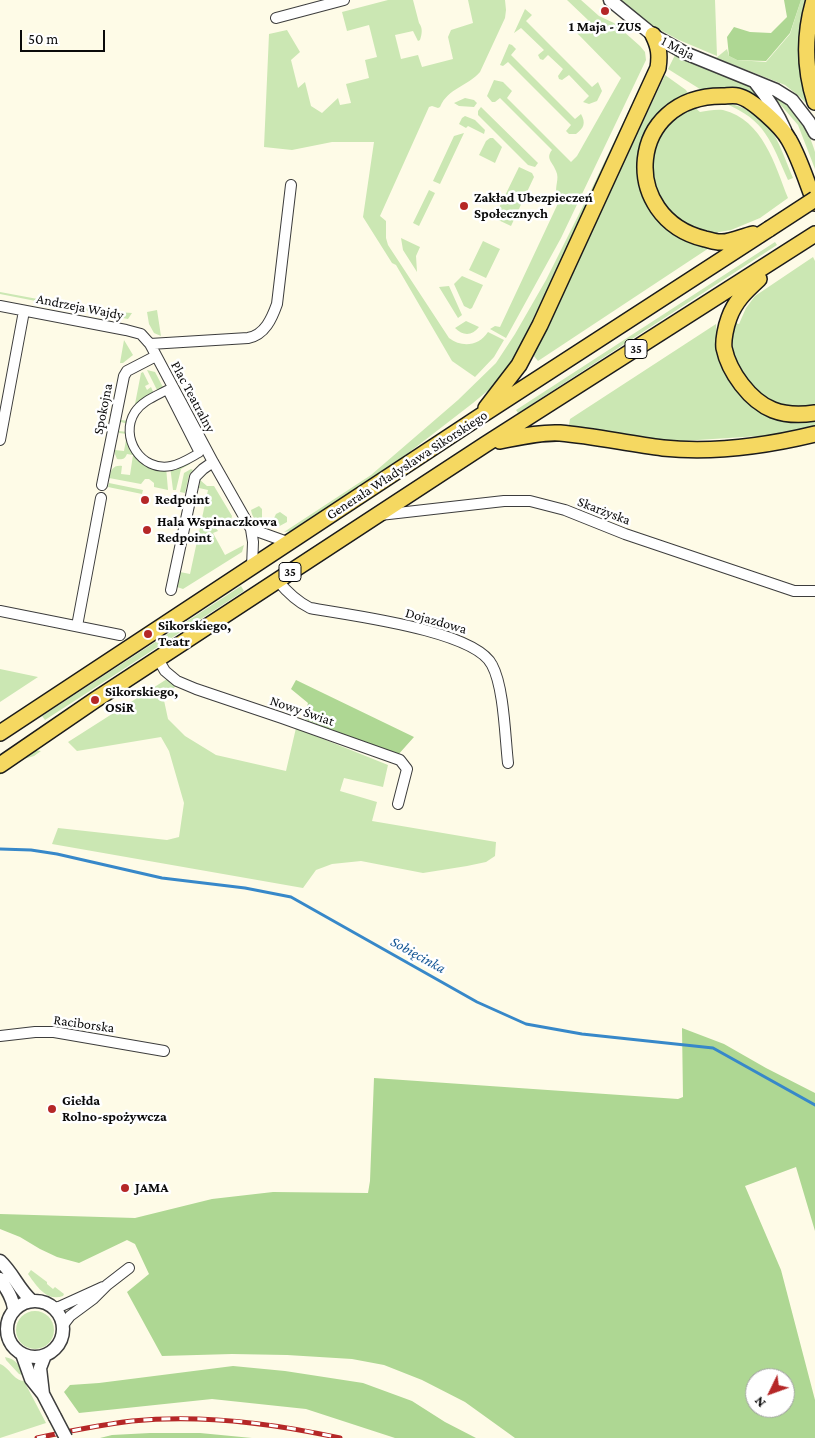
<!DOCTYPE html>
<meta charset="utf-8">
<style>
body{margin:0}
#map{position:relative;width:815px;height:1438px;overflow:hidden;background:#fefbe7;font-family:"Crimson Pro",serif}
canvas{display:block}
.north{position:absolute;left:745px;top:1368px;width:50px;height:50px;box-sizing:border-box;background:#fff;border:1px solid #9d9d9d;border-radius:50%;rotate:228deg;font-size:14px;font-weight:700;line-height:20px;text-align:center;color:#0a0a0a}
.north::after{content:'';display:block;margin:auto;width:18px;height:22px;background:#b52727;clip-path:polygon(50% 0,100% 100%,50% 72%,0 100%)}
.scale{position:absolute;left:20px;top:30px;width:85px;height:22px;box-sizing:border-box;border:2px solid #0a0a0a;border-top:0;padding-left:6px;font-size:15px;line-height:18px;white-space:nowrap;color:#0a0a0a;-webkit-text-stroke:4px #fff;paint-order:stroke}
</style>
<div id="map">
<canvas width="815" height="1438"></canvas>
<div class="north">N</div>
<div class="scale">50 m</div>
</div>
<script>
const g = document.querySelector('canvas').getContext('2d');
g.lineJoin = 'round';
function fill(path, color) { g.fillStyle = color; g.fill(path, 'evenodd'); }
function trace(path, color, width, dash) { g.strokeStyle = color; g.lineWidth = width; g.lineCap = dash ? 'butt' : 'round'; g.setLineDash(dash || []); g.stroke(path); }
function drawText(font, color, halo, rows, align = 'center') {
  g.font = font + ' "Crimson Pro",serif'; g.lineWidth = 5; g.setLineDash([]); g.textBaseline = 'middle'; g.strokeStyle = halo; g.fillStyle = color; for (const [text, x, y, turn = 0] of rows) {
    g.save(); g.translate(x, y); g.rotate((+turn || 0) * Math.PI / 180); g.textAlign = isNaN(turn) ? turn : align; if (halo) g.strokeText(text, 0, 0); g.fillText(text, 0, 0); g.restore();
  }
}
const green = new Path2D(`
 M 388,0 L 413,0 L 419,23 C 423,28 422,34 420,40 L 418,41 L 413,31 L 395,35 L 401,59 L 418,55 L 422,67 L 453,59 L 448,37 L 451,30 L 473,23 L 468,0 L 505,0 L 506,10 L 505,18 L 480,72 C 468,86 448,88 440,107 L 438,108 L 432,106 L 429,107 L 380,216 L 386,221 L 386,238 L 388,245 L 449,338 C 462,348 479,346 488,332 L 504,340 L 494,357 L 475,377 L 452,361 L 396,265 L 392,263 L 363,217 L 374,142 L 332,142 L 292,150 L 264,147 L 269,34 L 287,30 L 300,52 L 291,60 L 298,88 L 305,82 L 311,106 L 322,113 L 338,98 L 340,105 L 351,103 L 346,84 L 369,78 L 365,60 L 377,57 L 369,25 L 347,31 L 342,12 Z
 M 567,0 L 581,0 L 599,16 L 614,23 L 640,46 L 645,52 L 646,60 L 561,238 L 506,338 L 490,329 L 495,326 L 500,327 L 561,197 L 557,195 C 554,187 560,179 556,171 C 553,162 545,159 552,150 L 500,98 L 495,102 L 492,102 L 487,96 L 494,80 L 503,82 L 512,91 L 507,98 L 571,162 L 577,156 L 621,78 L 576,32 L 588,20 Z
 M 621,0 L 715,0 L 717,56 L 679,40 L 647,23 Z
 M 801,0 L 807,0 L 802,25 L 811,108 L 800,97 L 785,85 L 716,58 L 727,49 L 729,56 L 737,60 L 766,62 L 790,34 Z
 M 525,9 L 532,15 L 526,21 L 592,87 L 598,82 L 602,91 L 597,101 L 589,104 L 583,102 L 589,96 L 569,75 L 562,80 L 559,79 L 558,76 L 563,69 L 548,55 L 543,60 L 540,59 L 538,55 L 544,50 L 521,28 L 514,33 Z
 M 509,44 L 512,45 L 516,49 L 511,55 L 575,119 L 581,114 C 586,123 584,128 576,134 L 569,134 L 566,131 L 571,125 L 508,62 L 503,66 L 500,65 Z
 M 675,55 L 741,82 L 756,91 L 765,103 C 741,93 730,87 703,91 L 668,69 Z
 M 649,68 L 653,70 L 514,358 L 491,388 L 473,403 L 385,471 L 291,531 L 284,532 L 371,475 L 458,400 L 496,363 L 515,334 L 546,280 L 592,188 Z
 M 665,75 L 686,90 L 689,95 L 668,106 L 657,116 L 649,129 L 655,215 L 666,227 L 680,237 L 709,248 L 538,361 L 533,355 Z
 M 774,93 C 794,105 809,130 815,152 C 815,157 815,164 815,169 L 798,125 L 773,96 Z
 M 465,98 L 474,100 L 477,103 L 474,107 L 459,106 L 454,103 Z
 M 724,102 C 772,113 776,137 793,178 L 788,180 C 771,142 766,120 724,103 Z
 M 693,106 L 700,112 C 707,111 716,109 723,110 C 763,120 775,165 788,198 L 760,218 L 731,230 L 714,233 L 694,230 L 669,215 L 654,189 L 652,158 L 657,140 L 664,126 Z
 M 481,107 L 538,163 L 535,167 L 528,165 L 478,115 L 478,111 Z
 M 465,116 L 475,120 L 485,130 L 484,134 L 468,126 L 466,128 L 459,124 L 462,118 Z
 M 464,133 L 440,184 L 433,181 L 454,136 Z
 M 490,138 L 493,138 L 502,147 L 495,163 L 479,155 L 486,141 Z
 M 519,167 L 532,173 L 534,177 L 511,226 L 494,218 Z
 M 429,190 L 435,193 L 419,226 L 413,223 Z
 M 401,238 L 420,247 L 416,256 L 417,272 L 403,250 Z
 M 483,241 L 500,249 L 486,278 L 469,270 Z
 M 775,242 L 777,245 L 518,413 L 516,410 Z
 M 813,257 L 815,261 L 815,408 L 785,408 L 755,393 L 738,370 L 734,354 L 732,338 L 735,323 L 739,324 L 746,308 L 755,296 Z
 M 462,276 L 483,285 L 472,308 L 470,309 L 464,306 L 454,284 Z
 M 449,286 L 462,315 L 458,318 L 439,287 Z
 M 0,292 L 102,311 L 132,313 L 128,319 L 0,294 Z
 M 157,310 L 161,336 L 154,333 L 149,324 L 147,312 Z
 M 466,321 L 479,327 C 472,336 463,336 455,328 Z
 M 716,324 L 717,336 L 726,370 L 786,420 L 806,422 L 815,419 L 815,427 L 791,434 L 666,442 L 568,430 L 570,419 Z
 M 124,340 L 133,355 L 123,363 L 120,363 Z
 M 147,370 L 155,372 L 165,391 L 159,394 Z
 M 143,372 L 149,384 L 145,386 L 147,390 L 151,387 L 155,396 L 139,407 L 135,404 L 141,373 Z
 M 132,408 L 137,410 L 130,427 L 140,457 L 166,467 L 168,490 L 154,487 L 154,483 L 149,479 L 145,479 L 141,484 L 109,478 C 111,470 113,465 122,466 L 121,474 L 130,475 L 133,455 L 127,454 C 125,459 122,460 117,459 L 115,454 L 115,450 L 124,451 L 127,434 L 119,433 L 119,431 L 127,432 L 128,424 L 121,422 L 121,420 L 129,421 Z
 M 188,459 L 190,464 L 181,469 L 176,490 L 173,490 L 170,466 Z
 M 191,469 L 193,470 L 189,475 L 185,493 L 180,492 L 184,473 Z
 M 200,480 L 207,486 L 214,486 L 232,516 L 231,520 L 216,528 L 218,531 L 213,533 L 225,555 L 244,545 L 242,552 L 183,589 L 177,587 L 180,572 L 190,574 L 208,490 L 199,488 Z
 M 109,483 L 143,490 L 142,494 L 108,487 Z
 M 259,506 L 262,509 L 262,520 L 264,524 L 271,524 L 276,514 L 280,512 L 287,517 L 287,522 L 276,528 C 264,526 253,523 251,510 Z
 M 241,586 L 244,591 L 45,720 L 42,716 Z
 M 0,669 L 38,677 L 0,702 Z
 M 167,679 L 176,685 L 172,691 L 162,691 L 168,719 L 185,736 L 216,755 L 286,771 L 296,728 L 388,765 L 383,787 L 344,778 L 340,791 L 377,802 L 372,821 L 496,842 L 495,856 L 486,862 L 467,866 L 423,873 L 361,861 L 332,864 L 316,870 L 303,888 L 52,844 L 58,828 L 167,840 L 179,837 L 184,803 L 169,751 L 161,737 L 77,751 L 68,742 Z
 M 34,750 L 41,751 L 34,756 L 24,759 L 0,775 L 0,772 Z
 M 31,1270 L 47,1282 L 47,1284 L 53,1289 L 55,1287 L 64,1294 L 63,1296 C 46,1302 36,1285 28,1274 Z
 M16 1330a19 19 0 1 1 38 0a19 19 0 1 1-38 0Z
 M 5,1357 C 15,1359 20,1364 22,1375 L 19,1374 L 6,1360 Z
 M 0,1364 C 10,1368 13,1380 24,1381 L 46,1423 L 0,1438 Z`);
const forest = new Path2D(`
 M 784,0 L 801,0 L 790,33 L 766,61 L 737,60 L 729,56 L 727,37 L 734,27 L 750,32 L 771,33 L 787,17 Z
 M 296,680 L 414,737 L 397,756 L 304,719 L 308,703 L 291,689 Z
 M 682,1028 L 724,1044 L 766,1068 L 815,1093 L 815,1231 L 796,1167 L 745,1186 L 781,1270 L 815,1400 L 815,1438 L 515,1438 L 465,1402 L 422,1380 L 384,1365 L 352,1359 L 287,1355 L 232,1354 L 162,1356 L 127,1292 L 149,1274 L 135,1244 L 127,1240 L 79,1263 L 57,1257 L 40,1249 L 20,1237 L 0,1229 L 0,1214 L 135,1218 L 212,1199 L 273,1192 L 368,1193 L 370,1181 L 374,1078 L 678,1099 L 683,1097 ZM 755,1378 L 785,1378 L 785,1408 L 755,1408 Z
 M 233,1366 L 285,1371 L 363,1383 L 412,1401 L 445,1422 L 476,1438 L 395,1438 L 306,1409 L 212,1399 L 79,1413 L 64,1392 L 70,1385 L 99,1383 Z
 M 150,1433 L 200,1433 L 252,1438 L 100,1438 L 112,1435 Z`);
const stream = new Path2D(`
 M 0,849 L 31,850 L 57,854 L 162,878 L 245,888 L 291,897 L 477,1002 L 526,1024 L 582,1034 L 713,1048 L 815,1105`);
const pedestrian = new Path2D(`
 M 167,390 L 199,453 C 190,458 181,464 171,466 C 141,472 119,437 135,412 C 142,401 156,396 167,390 Z`);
const minor = new Path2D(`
 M 276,18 L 344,0
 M 0,306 L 126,330 L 141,334 L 150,344 L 213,462 L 251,529 L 253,542 L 252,567
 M 150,344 L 248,338 C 265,335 272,318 277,304 L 291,185
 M 0,440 L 24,311
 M 102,485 L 124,376 L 127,371 L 156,356
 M 380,515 L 504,501 L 530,501 L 565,510 L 625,534 L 794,591 L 815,591
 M 251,529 L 290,543
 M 278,581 C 287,592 296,601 310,608 C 347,615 475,630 492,665 C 504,687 505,737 508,763
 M 171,590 L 195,477 L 203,469 L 213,462
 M 0,611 L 120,635
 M 77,626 L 101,498
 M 158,659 L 165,671 L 177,681 L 196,689 L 282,718 L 400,760 L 407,769 L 398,804
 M 0,1036 L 35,1032 L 54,1032 L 164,1051
 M 54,1308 L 59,1307 L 103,1287
 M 63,1325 L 70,1316 L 93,1299 L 107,1285 L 129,1268`);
const tertiary = new Path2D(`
 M 610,0 L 653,35 L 685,53 L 776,90 L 792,100 L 809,122 L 815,133
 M 755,82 C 767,97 777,112 785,130
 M 0,1261 C 13,1273 19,1290 32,1301
 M 0,1279 C 6,1288 13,1298 14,1309
 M7 1329a28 28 0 1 1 56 0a28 28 0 1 1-56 0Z
 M 22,1354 L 31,1379 L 43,1394 L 55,1417
 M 43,1394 L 40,1368 L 45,1355`);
const primary = new Path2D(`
 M 814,0 C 804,34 804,68 815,102
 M 753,234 C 743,236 730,243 720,242 C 715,242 710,240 705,239 C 618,218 627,95 723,96 C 727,96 733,95 738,96 C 752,99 782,127 789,140 C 800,159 807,183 815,203
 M 759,279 C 746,291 735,301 729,318 C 726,326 723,340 724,348 C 729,372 750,401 773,410 C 786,415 802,415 815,413
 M 486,408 L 519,365 L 540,325 L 658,68 C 660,55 659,47 653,35
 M 500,441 C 520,437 540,432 560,433 C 595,436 629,444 663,448 C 713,453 766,446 815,434
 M 0,733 L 479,417 L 769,229
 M 0,765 L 95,700 L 486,444 L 815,234`);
const rail = new Path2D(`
 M 37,1438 C 69,1431 100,1425 132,1421 C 201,1414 272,1423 340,1438`);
const tertiaryBridge = new Path2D(`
 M 55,1417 L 66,1438`);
const primaryBridge = new Path2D(`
 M 769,229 L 815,199`);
const markers = [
 [605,11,5,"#b52727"],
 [464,206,5,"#b52727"],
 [145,500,5,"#b52727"],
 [147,530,5,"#b52727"],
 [148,634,5,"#b52727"],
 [95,700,5,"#b52727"],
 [52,1109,5,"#b52727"],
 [125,1188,5,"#b52727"]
];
const shields = [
 [636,349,22],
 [290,572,22]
];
const shieldNames = [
 ["35",636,349],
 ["35",290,572]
];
const poiNames = [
 ["1 Maja - ZUS",605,27,"center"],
 ["Zakład Ubezpieczeń",474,198],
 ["Społecznych",474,214],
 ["Redpoint",155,500],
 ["Hala Wspinaczkowa",157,522],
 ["Redpoint",157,538],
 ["Sikorskiego,",158,626],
 ["Teatr",158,642],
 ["Sikorskiego,",105,692],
 ["OSiR",105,708],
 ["Giełda",62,1101],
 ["Rolno-spożywcza",62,1117],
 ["JAMA",135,1188]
];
const streetNames = [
 ["1 Maja",678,48,27],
 ["Andrzeja Wajdy",80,307,11],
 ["Plac Teatralny",193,397,62],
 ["Spokojna",103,409,-79],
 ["Generała Władysława Sikorskiego",407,465,-33],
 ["Skarżyska",604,511,21],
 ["Dojazdowa",436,621,16],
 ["Nowy Świat",302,711,19],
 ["Raciborska",84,1024,8]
];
const waterNames = [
 ["Sobięcinka",418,955,29]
];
fill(green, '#cbe7b3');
fill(forest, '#aed793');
trace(stream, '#3788c9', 3);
trace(pedestrian, '#3d3d3d', 10);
trace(minor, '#3d3d3d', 12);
trace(tertiary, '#3d3d3d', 15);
trace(primary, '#1b1b1b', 18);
trace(pedestrian, '#fff', 8);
trace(minor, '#fff', 10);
trace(tertiary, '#fff', 12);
trace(primary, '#f5d861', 15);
trace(rail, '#b52727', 5);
trace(rail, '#fff', 3, [9]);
trace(tertiaryBridge, '#3d3d3d', 15, []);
trace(primaryBridge, '#1b1b1b', 18, []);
trace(tertiaryBridge, '#fff', 12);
trace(primaryBridge, '#f5d861', 15);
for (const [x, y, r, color] of markers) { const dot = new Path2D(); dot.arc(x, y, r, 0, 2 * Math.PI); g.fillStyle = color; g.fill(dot); trace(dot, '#fff', 2); }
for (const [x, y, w] of shields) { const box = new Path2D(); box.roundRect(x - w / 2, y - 9.5, w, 19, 4); g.fillStyle = '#fff'; g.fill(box); trace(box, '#0a0a0a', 1); }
drawText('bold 12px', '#0a0a0a', null, shieldNames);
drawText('bold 14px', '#0a0a0a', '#fff', poiNames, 'left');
drawText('14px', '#0a0a0a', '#fff', streetNames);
drawText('italic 15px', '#185997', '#fff', waterNames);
</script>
